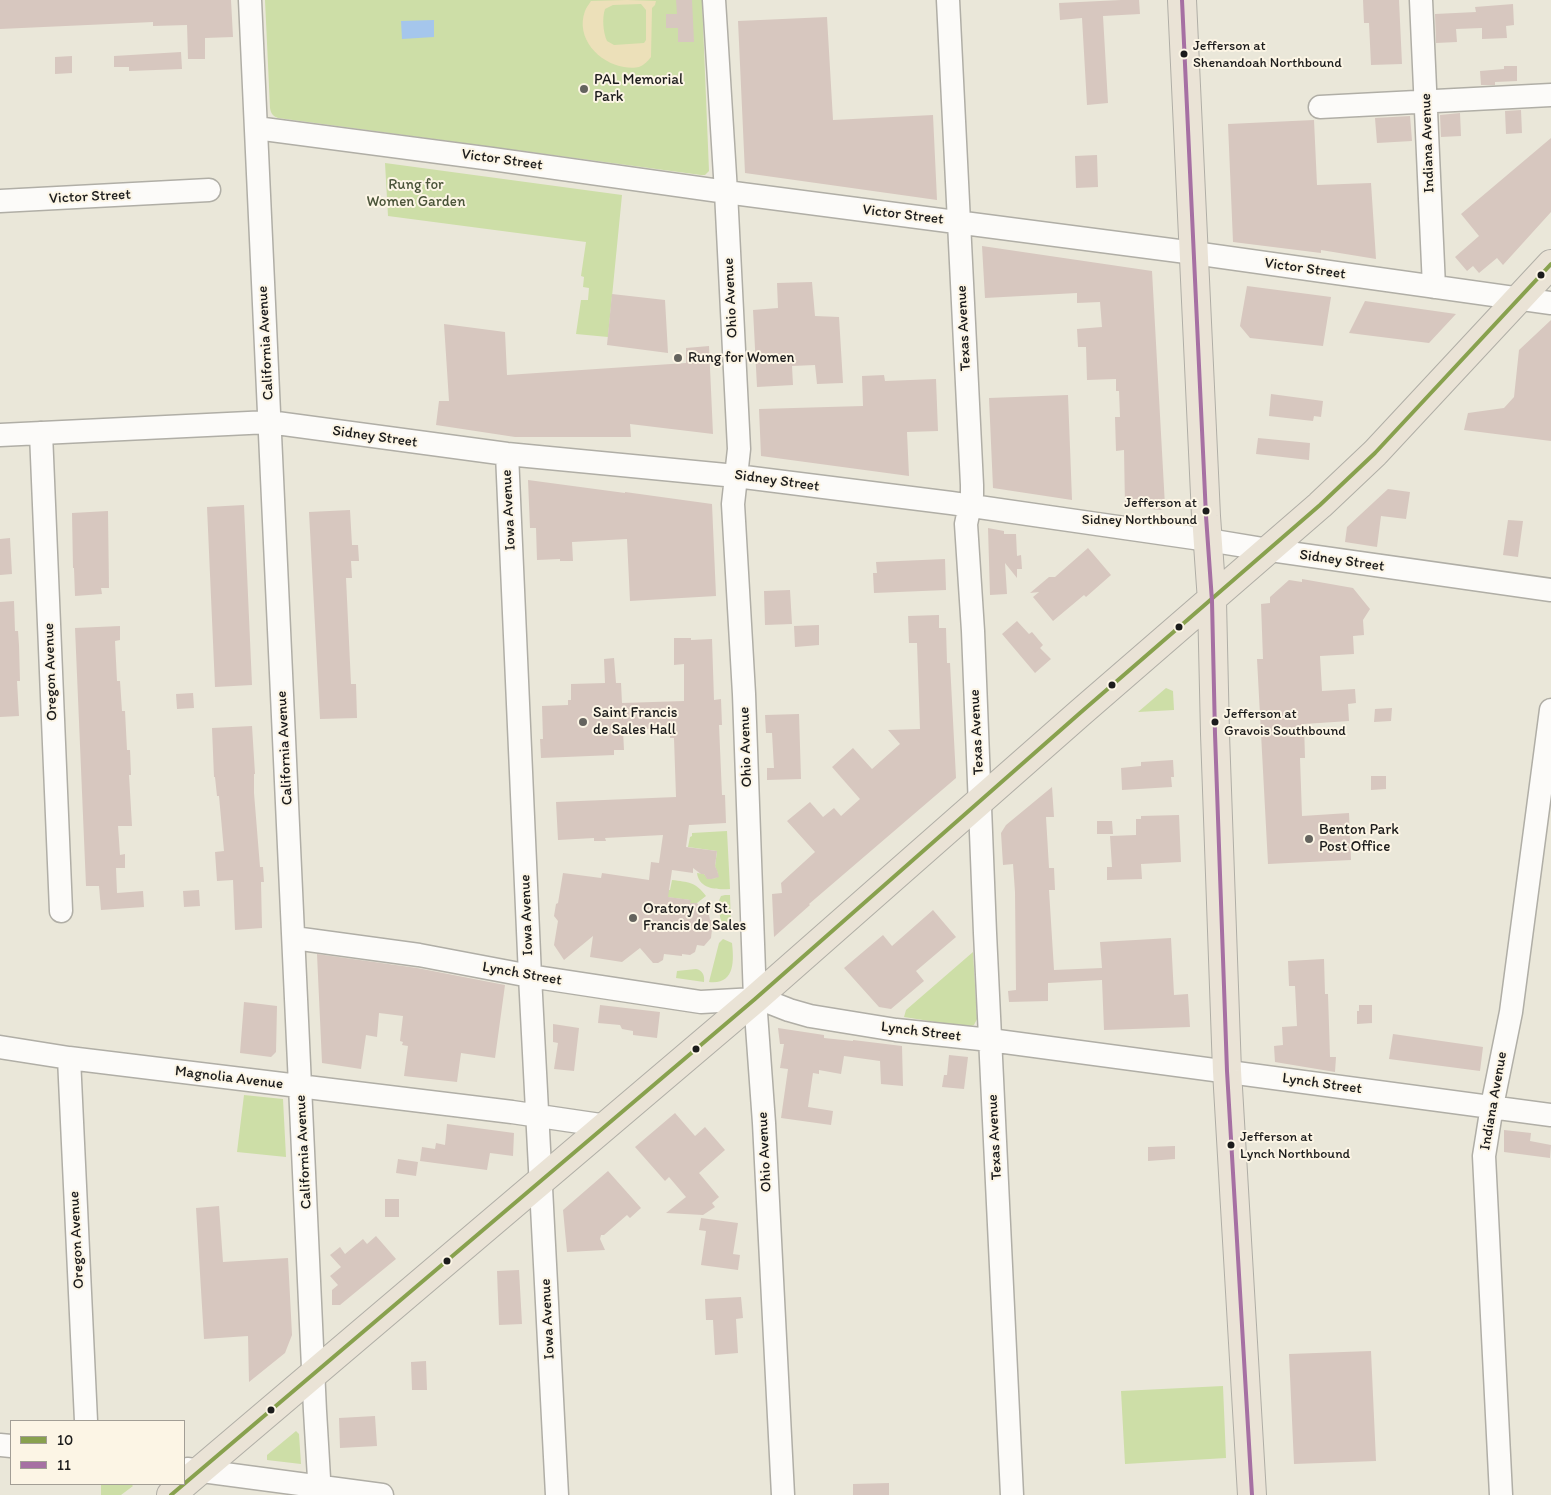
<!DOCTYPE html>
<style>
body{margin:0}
#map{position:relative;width:1551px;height:1495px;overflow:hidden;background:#eae7d9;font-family:Itim,sans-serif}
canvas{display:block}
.legend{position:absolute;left:10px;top:1420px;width:175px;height:65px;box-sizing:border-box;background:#fcf5e5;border:1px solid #a29e95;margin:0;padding:6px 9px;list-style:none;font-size:15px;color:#1c1c1c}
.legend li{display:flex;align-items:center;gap:10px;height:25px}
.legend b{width:25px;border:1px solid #a29e95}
</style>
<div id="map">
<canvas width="1551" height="1495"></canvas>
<ul class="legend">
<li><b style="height:6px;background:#88a14e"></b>10</li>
<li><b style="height:6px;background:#a670a3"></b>11</li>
</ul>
</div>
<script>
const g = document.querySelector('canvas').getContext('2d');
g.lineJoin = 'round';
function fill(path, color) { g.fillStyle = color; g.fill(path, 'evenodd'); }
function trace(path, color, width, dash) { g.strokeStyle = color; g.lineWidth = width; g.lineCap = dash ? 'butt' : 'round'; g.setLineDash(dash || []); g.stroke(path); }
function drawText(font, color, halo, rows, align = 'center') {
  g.font = font + ' Itim,sans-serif'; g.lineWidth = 4; g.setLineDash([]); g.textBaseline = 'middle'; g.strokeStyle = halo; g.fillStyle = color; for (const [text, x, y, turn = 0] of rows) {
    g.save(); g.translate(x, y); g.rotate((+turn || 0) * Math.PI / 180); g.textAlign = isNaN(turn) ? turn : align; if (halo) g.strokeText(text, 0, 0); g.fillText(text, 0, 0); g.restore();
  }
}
const green = new Path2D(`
 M 265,0 L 702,0 L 709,171 L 705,175 L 701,175 L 278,118 C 273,116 271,114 270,108 Z
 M 385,163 L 622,195 L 608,337 L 576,334 L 581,300 L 588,300 L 589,288 L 583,287 L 584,277 L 581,276 L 586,242 L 388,216 Z
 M 1166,688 L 1173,691 L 1174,710 L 1138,712 Z
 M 727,831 L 730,889 C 717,890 699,889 697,873 L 704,874 L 708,879 L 716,878 L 718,874 L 715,866 L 717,851 L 688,847 L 690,837 L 692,836 L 692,833 Z
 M 672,880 C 688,882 696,882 706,896 L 697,903 L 690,903 L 690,900 L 643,894 L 646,888 L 670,890 Z
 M 725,895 L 730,895 L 731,926 L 724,928 C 720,920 716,904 721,896 Z
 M 723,939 L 732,943 C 734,961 735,985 709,982 L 719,943 Z
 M 973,952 L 977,1019 L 974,1025 L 967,1027 L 904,1017 L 906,1010 Z
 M 696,969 C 702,970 705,975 704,982 L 676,978 L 677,971 Z
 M 244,1095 L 283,1099 L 286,1157 L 237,1152 Z
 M 1223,1386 L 1226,1458 L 1125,1464 L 1121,1391 Z
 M 296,1431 L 299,1434 L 301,1464 L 267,1460 L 267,1455 Z
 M 101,1484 L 131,1484 L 133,1486 L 121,1495 L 101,1495 Z`);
const sand = new Path2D(`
 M 627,0 L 656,1 L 655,5 L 652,8 L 651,57 C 648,61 644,65 639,67 C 635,68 629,68 624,67 C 599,63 575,38 585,11 C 586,8 589,4 591,1 ZM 641,4 L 646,10 L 646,40 L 644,43 L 614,45 L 607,41 C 603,32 602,18 605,9 L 613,5 Z`);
const water = new Path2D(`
 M 434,20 L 434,37 L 402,39 L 401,21 Z`);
const building = new Path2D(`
 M 0,0 L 231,0 L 233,37 L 205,38 L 205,59 L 188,59 L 187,25 L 153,26 L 153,22 L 0,29 Z
 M 676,0 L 692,0 L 694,42 L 678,42 L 678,28 L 666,28 L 666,14 L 677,14 Z
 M 1121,0 L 1139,0 L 1140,14 L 1103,16 L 1108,103 L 1087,105 L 1082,18 L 1060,20 L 1059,3 Z
 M 1363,0 L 1399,0 L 1402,64 L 1371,65 L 1369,23 L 1364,23 Z
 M 1513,4 L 1514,25 L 1506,26 L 1507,38 L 1482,39 L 1482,28 L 1456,29 L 1457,42 L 1436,43 L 1435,14 L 1476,12 L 1475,7 Z
 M 827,17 L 833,120 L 933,115 L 937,200 L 745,173 L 738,21 Z
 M 181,52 L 182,69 L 129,71 L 129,67 L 114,67 L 114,56 Z
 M 72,56 L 72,73 L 55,74 L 55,57 Z
 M 1504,66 L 1517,66 L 1517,81 L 1495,82 L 1495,85 L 1481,85 L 1480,71 L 1504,69 Z
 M 1521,110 L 1522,133 L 1506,134 L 1505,111 Z
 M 1460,113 L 1461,136 L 1441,137 L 1440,115 Z
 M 1410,116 L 1412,141 L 1377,143 L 1375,118 Z
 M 1314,120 L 1317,185 L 1371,183 L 1376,259 L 1321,250 L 1321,253 L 1233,242 L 1228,124 Z
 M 1551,138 L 1551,212 L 1503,265 L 1497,258 L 1479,273 L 1473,266 L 1467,271 L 1455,257 L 1479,236 L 1461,214 Z
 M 1097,155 L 1098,187 L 1076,188 L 1075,156 Z
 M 982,246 L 1152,271 L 1165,506 L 1161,510 L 1125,506 L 1124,450 L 1116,451 L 1115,417 L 1120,417 L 1119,391 L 1116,391 L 1116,379 L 1087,380 L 1086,347 L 1078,347 L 1077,329 L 1102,327 L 1100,302 L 1077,303 L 1077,293 L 985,298 Z
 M 812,282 L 815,316 L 839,317 L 843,383 L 817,384 L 815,365 L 792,366 L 793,385 L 757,387 L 753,310 L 778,308 L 777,283 Z
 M 1247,286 L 1331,297 L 1323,346 L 1250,338 L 1240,326 Z
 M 612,294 L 665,300 L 668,353 L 607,345 Z
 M 1365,301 L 1456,314 L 1429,343 L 1349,333 Z
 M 1551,320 L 1551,441 L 1464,430 L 1468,413 L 1504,408 L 1514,397 L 1519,350 Z
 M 444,324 L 505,332 L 507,375 L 686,363 L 686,348 L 709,346 L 713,434 L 630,424 L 631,437 L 515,437 L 436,425 L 439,401 L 449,401 Z
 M 884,375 L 885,381 L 936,379 L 938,431 L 907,432 L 909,476 L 761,456 L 759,409 L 863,406 L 862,376 Z
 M 1271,394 L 1323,401 L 1321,417 L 1314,416 L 1313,421 L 1269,416 Z
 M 1068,395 L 1072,500 L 993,488 L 989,398 Z
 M 1258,438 L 1310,443 L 1309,460 L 1256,454 Z
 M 528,480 L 625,493 L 625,492 L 712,504 L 716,596 L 630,601 L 627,539 L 572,542 L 573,561 L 560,561 L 560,559 L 537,560 L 536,528 L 530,528 Z
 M 1388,489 L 1410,492 L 1406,519 L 1381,516 L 1377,547 L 1345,542 L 1347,527 Z
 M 244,505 L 252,685 L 215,687 L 207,507 Z
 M 350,510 L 352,545 L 358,545 L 359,561 L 351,561 L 352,578 L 346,578 L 351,684 L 356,684 L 357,718 L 320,719 L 309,512 Z
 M 108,511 L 109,588 L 101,588 L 102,594 L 75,596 L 74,568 L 73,568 L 72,513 Z
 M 1508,520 L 1523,521 L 1518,557 L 1503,555 Z
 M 988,528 L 1004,531 L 1004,534 L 1016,534 L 1017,556 L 1021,555 L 1022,569 L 1017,569 L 1017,578 L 1005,563 L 1007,594 L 990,595 Z
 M 10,538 L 12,574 L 0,575 L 0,539 Z
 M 1088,548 L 1111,575 L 1086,597 L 1084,595 L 1053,621 L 1033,597 L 1039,592 L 1030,593 L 1049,577 L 1055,577 Z
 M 945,559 L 946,590 L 874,593 L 873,573 L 877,573 L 876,562 Z
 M 1302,579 L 1353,588 L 1370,609 L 1363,620 L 1364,635 L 1353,636 L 1354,654 L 1320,656 L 1322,691 L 1355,689 L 1356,703 L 1348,704 L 1349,721 L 1304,724 L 1305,758 L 1300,758 L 1302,816 L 1349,813 L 1351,860 L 1268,864 L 1257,659 L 1263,659 L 1261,604 L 1270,603 L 1270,597 L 1289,580 L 1302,582 Z
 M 790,590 L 792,624 L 765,625 L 764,591 Z
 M 14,601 L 15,631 L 18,631 L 19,645 L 20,681 L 17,681 L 19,716 L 0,717 L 0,602 Z
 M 939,615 L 939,628 L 946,628 L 947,663 L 950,663 L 956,778 L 809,904 L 810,905 L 774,937 L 772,894 L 782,893 L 781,883 L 815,852 L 787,821 L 810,802 L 823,817 L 834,808 L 841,816 L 860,799 L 832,767 L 853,748 L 872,769 L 900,744 L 888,730 L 920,729 L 917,643 L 909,643 L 908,616 Z
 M 1017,621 L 1029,634 L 1032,632 L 1043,645 L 1040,648 L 1051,659 L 1035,673 L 1002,634 Z
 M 819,625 L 819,645 L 795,647 L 794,626 Z
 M 120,626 L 120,640 L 115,641 L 117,681 L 120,681 L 122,711 L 125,711 L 127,750 L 130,750 L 131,775 L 129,775 L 132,826 L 118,826 L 120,855 L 125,854 L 125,868 L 116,868 L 117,893 L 143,891 L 144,907 L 101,910 L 99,886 L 86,886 L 75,628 Z
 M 674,638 L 691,638 L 691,640 L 712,639 L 714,700 L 721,699 L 722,725 L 719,725 L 722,795 L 725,795 L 726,823 L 689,825 L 686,847 L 717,851 L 715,866 L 717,870 L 719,877 L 712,879 L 707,879 L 704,874 L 701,874 L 693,868 L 693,873 L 672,870 L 668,897 L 691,900 L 690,903 L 697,903 L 705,914 L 709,915 L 710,920 L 713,921 L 711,938 L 704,946 L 697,945 L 695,952 L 690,955 L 682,954 L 682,956 L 664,954 L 663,960 L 658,963 L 653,963 L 640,948 L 622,962 L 590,957 L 593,936 L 564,960 L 554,945 L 558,921 L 554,916 L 556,904 L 558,903 L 563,873 L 601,878 L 602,873 L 649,880 L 651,862 L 659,863 L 663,835 L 605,838 L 606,841 L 594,841 L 594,838 L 558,840 L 556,802 L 676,797 L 674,738 L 670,738 L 670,728 L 623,730 L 624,750 L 614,750 L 614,755 L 541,758 L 540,739 L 543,739 L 542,706 L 568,705 L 568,700 L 571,700 L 571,684 L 605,683 L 604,659 L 614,658 L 616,683 L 621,683 L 622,703 L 684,701 L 684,664 L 674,665 Z
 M 193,693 L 194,708 L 177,709 L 176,694 Z
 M 1392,708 L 1391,721 L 1374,722 L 1375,709 Z
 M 799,714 L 801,779 L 767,780 L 767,768 L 774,768 L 772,733 L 766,733 L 765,715 Z
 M 252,726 L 255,774 L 254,774 L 254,793 L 260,867 L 263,867 L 264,882 L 261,882 L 262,928 L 235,930 L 233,880 L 217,881 L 215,852 L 224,851 L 219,796 L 217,796 L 215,777 L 214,777 L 212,728 Z
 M 1173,760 L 1174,777 L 1171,777 L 1172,787 L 1122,790 L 1121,768 L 1141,766 L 1141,762 Z
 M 1371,776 L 1386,776 L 1386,789 L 1371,790 Z
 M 1052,787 L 1054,817 L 1046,817 L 1049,868 L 1054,868 L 1055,890 L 1049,890 L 1054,970 L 1102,968 L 1100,942 L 1171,938 L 1174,995 L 1188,994 L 1190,1027 L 1104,1030 L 1102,980 L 1048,983 L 1048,1001 L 1009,1002 L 1008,991 L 1016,990 L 1015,892 L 1013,864 L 1003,865 L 1001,833 L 1006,825 Z
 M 1179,815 L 1181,862 L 1141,864 L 1142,879 L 1107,880 L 1107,867 L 1112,867 L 1110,836 L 1136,835 L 1136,819 L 1141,819 L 1141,816 Z
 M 1097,821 L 1112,821 L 1113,834 L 1097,834 Z
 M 199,890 L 200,906 L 184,907 L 183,891 Z
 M 933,910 L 956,937 L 916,971 L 924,981 L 891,1009 L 879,1007 L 844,968 L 883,935 L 892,946 Z
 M 317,954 L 417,968 L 505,985 L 495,1058 L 461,1053 L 457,1082 L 404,1076 L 408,1046 L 402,1045 L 403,1042 L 400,1041 L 403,1016 L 379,1013 L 377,1037 L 366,1035 L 361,1069 L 322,1063 Z
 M 1324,959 L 1325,994 L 1328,994 L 1330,1057 L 1336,1057 L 1335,1072 L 1275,1062 L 1274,1046 L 1283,1045 L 1282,1027 L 1297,1026 L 1295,986 L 1289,986 L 1288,961 Z
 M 244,1002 L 277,1006 L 276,1052 L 271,1057 L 240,1053 Z
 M 600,1005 L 660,1012 L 657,1038 L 633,1035 L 633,1031 L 622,1029 L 620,1025 L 598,1023 Z
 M 1359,1005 L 1372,1005 L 1372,1023 L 1357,1024 L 1357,1011 L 1359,1011 Z
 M 553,1024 L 579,1028 L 574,1071 L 554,1069 L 558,1043 L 553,1042 Z
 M 778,1028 L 824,1035 L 824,1038 L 853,1041 L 853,1040 L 902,1046 L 903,1086 L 881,1084 L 880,1061 L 844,1056 L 841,1074 L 819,1070 L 819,1074 L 813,1073 L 808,1107 L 833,1111 L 831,1125 L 781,1118 L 788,1069 L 780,1068 L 784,1044 L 780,1044 Z
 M 1393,1034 L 1483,1047 L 1480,1071 L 1389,1059 Z
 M 949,1055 L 968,1057 L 964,1089 L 942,1087 L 944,1075 L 947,1075 Z
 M 675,1113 L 695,1136 L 705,1127 L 725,1150 L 699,1173 L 719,1197 L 712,1203 L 715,1207 L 703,1215 L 666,1213 L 686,1197 L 669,1177 L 665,1181 L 635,1147 Z
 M 447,1124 L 514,1133 L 513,1156 L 490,1153 L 487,1170 L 420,1161 L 422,1147 L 435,1149 L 436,1143 L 445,1145 Z
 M 1504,1130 L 1531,1133 L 1530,1141 L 1551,1145 L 1550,1158 L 1504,1152 Z
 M 1175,1146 L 1175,1159 L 1148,1161 L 1148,1147 Z
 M 398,1159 L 418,1162 L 416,1176 L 396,1173 Z
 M 608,1171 L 641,1208 L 630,1218 L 627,1215 L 604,1235 L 601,1235 L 600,1239 L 605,1250 L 567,1252 L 563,1210 Z
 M 385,1199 L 399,1199 L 399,1217 L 385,1217 Z
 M 219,1206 L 223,1262 L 288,1258 L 292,1335 L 285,1353 L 249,1382 L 248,1336 L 204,1339 L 196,1208 Z
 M 701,1218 L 738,1223 L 733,1254 L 740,1255 L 738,1270 L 701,1265 L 706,1231 L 699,1230 Z
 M 376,1236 L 396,1259 L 340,1305 L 332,1305 L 332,1290 L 338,1285 L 330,1276 L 341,1267 L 330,1255 L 340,1247 L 345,1254 L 363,1239 L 367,1244 Z
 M 519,1270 L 522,1324 L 499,1325 L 497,1271 Z
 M 741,1297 L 743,1318 L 736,1319 L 738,1353 L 715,1355 L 713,1320 L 706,1320 L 705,1299 Z
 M 1371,1351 L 1376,1461 L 1294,1464 L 1289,1354 Z
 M 426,1361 L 427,1390 L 412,1390 L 411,1362 Z
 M 375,1416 L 377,1446 L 340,1448 L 339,1418 Z
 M 889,1483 L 889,1495 L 853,1495 L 853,1484 Z`);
const minor = new Path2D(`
 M 250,0 L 315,1411 L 320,1495
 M 714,0 L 726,192 L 739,449 L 733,504 L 744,694 L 755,999 L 764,1123 L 783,1495
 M 948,0 L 972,485 L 972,495 L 966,524 L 973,631 L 985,933 L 1012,1495
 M 1421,0 L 1434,287
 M 1320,107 L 1551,95
 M 256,128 L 492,159 L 741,194 L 1194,253 L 1551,303
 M 0,201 L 209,190
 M 41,433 L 61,911
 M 0,435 L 269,422 L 507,454 L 736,476 L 951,503 L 1208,540 L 1269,550 L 1551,590
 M 507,454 L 530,976 L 557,1495
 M 294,938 L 419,955 L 530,976 L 701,1002 L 755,999 L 766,1001 L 789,1010 L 810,1016 L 896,1030 L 990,1040 L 1551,1115
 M 0,1047 L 69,1058 L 512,1112 L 607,1126
 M 69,1058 L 86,1421
 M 0,1445 L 11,1446
 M 187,1469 L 382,1495
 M 1501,1495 L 1484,1156 L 1492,1106 L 1511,1012 L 1551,710`);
const major = new Path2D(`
 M 1182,0 L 1206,516 L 1212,601 L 1215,734 L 1227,1071 L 1252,1495
 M 171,1495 L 755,999 L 1080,713 L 1320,505 L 1375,453 L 1551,264`);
const bus1 = new Path2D(`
 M 171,1495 L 755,999 L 1080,713 L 1320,505 L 1375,453 L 1551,264`);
const bus2 = new Path2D(`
 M 1182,0 L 1206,516 L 1212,601 L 1215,734 L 1227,1071 L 1252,1495`);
const markers = [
 [1184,54,4.5,"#1c1c1c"],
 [584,89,5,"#64635e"],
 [1541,275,4.5,"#1c1c1c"],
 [678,358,5,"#64635e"],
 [1206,511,4.5,"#1c1c1c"],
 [1179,627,4.5,"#1c1c1c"],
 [1112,685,4.5,"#1c1c1c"],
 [583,722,5,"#64635e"],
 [1215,722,4.5,"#1c1c1c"],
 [1309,839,5,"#64635e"],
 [633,918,5,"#64635e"],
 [696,1049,4.5,"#1c1c1c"],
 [1231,1145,4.5,"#1c1c1c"],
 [447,1261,4.5,"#1c1c1c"],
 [271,1410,4.5,"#1c1c1c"]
];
const busNames = [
 ["Jefferson at",1193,46],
 ["Shenandoah Northbound",1193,63],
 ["Jefferson at",1197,503,"right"],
 ["Sidney Northbound",1197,520,"right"],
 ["Jefferson at",1224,714],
 ["Gravois Southbound",1224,731],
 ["Jefferson at",1240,1137],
 ["Lynch Northbound",1240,1154]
];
const poiNames = [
 ["PAL Memorial",594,80],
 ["Park",594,97],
 ["Rung for Women",688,358],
 ["Saint Francis",593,713],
 ["de Sales Hall",593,730],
 ["Benton Park",1319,830],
 ["Post Office",1319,847],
 ["Oratory of St.",643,909],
 ["Francis de Sales",643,926]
];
const streetNames = [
 ["Indiana Avenue",1428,143,-92],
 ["Victor Street",502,160,8],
 ["Victor Street",90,197,-3],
 ["Victor Street",903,215,7],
 ["Victor Street",1305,269,8],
 ["Ohio Avenue",731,298,-93],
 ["Texas Avenue",964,328,-93],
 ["California Avenue",266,343,-93],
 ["Sidney Street",375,437,8],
 ["Sidney Street",777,481,8],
 ["Iowa Avenue",509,510,-93],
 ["Sidney Street",1342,561,8],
 ["Oregon Avenue",51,672,-92],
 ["Texas Avenue",977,732,-93],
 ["Ohio Avenue",746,747,-92],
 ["California Avenue",285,748,-93],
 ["Iowa Avenue",527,915,-92],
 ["Lynch Street",522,974,10],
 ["Lynch Street",921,1032,7],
 ["Magnolia Avenue",229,1078,7],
 ["Lynch Street",1322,1084,8],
 ["Indiana Avenue",1494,1101,-80],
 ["Texas Avenue",995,1137,-93],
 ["California Avenue",304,1152,-93],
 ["Ohio Avenue",765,1152,-93],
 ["Oregon Avenue",77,1240,-93],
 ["Iowa Avenue",548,1319,-93]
];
const parkNames = [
 ["Rung for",416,185],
 ["Women Garden",416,202]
];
fill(green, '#cddea7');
fill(sand, '#ece0b9');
fill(water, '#a5c6ec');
fill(building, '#d7c7bf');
trace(minor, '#b0aea6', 25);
trace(major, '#b0aea6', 30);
trace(minor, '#fcfbf9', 22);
trace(major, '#eae3d6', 28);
trace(bus1, '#88a14e', 4);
trace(bus2, '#a670a3', 4);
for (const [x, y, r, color] of markers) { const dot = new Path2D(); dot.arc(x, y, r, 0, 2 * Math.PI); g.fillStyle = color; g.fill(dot); trace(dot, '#fcf5e5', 2); }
drawText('14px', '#1c1c1c', '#fcf5e5', busNames, 'left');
drawText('15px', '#1c1c1c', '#fcf5e5', poiNames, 'left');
drawText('15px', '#1c1c1c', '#fcf5e5', streetNames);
drawText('15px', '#4a5439', '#fcf5e5', parkNames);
</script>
